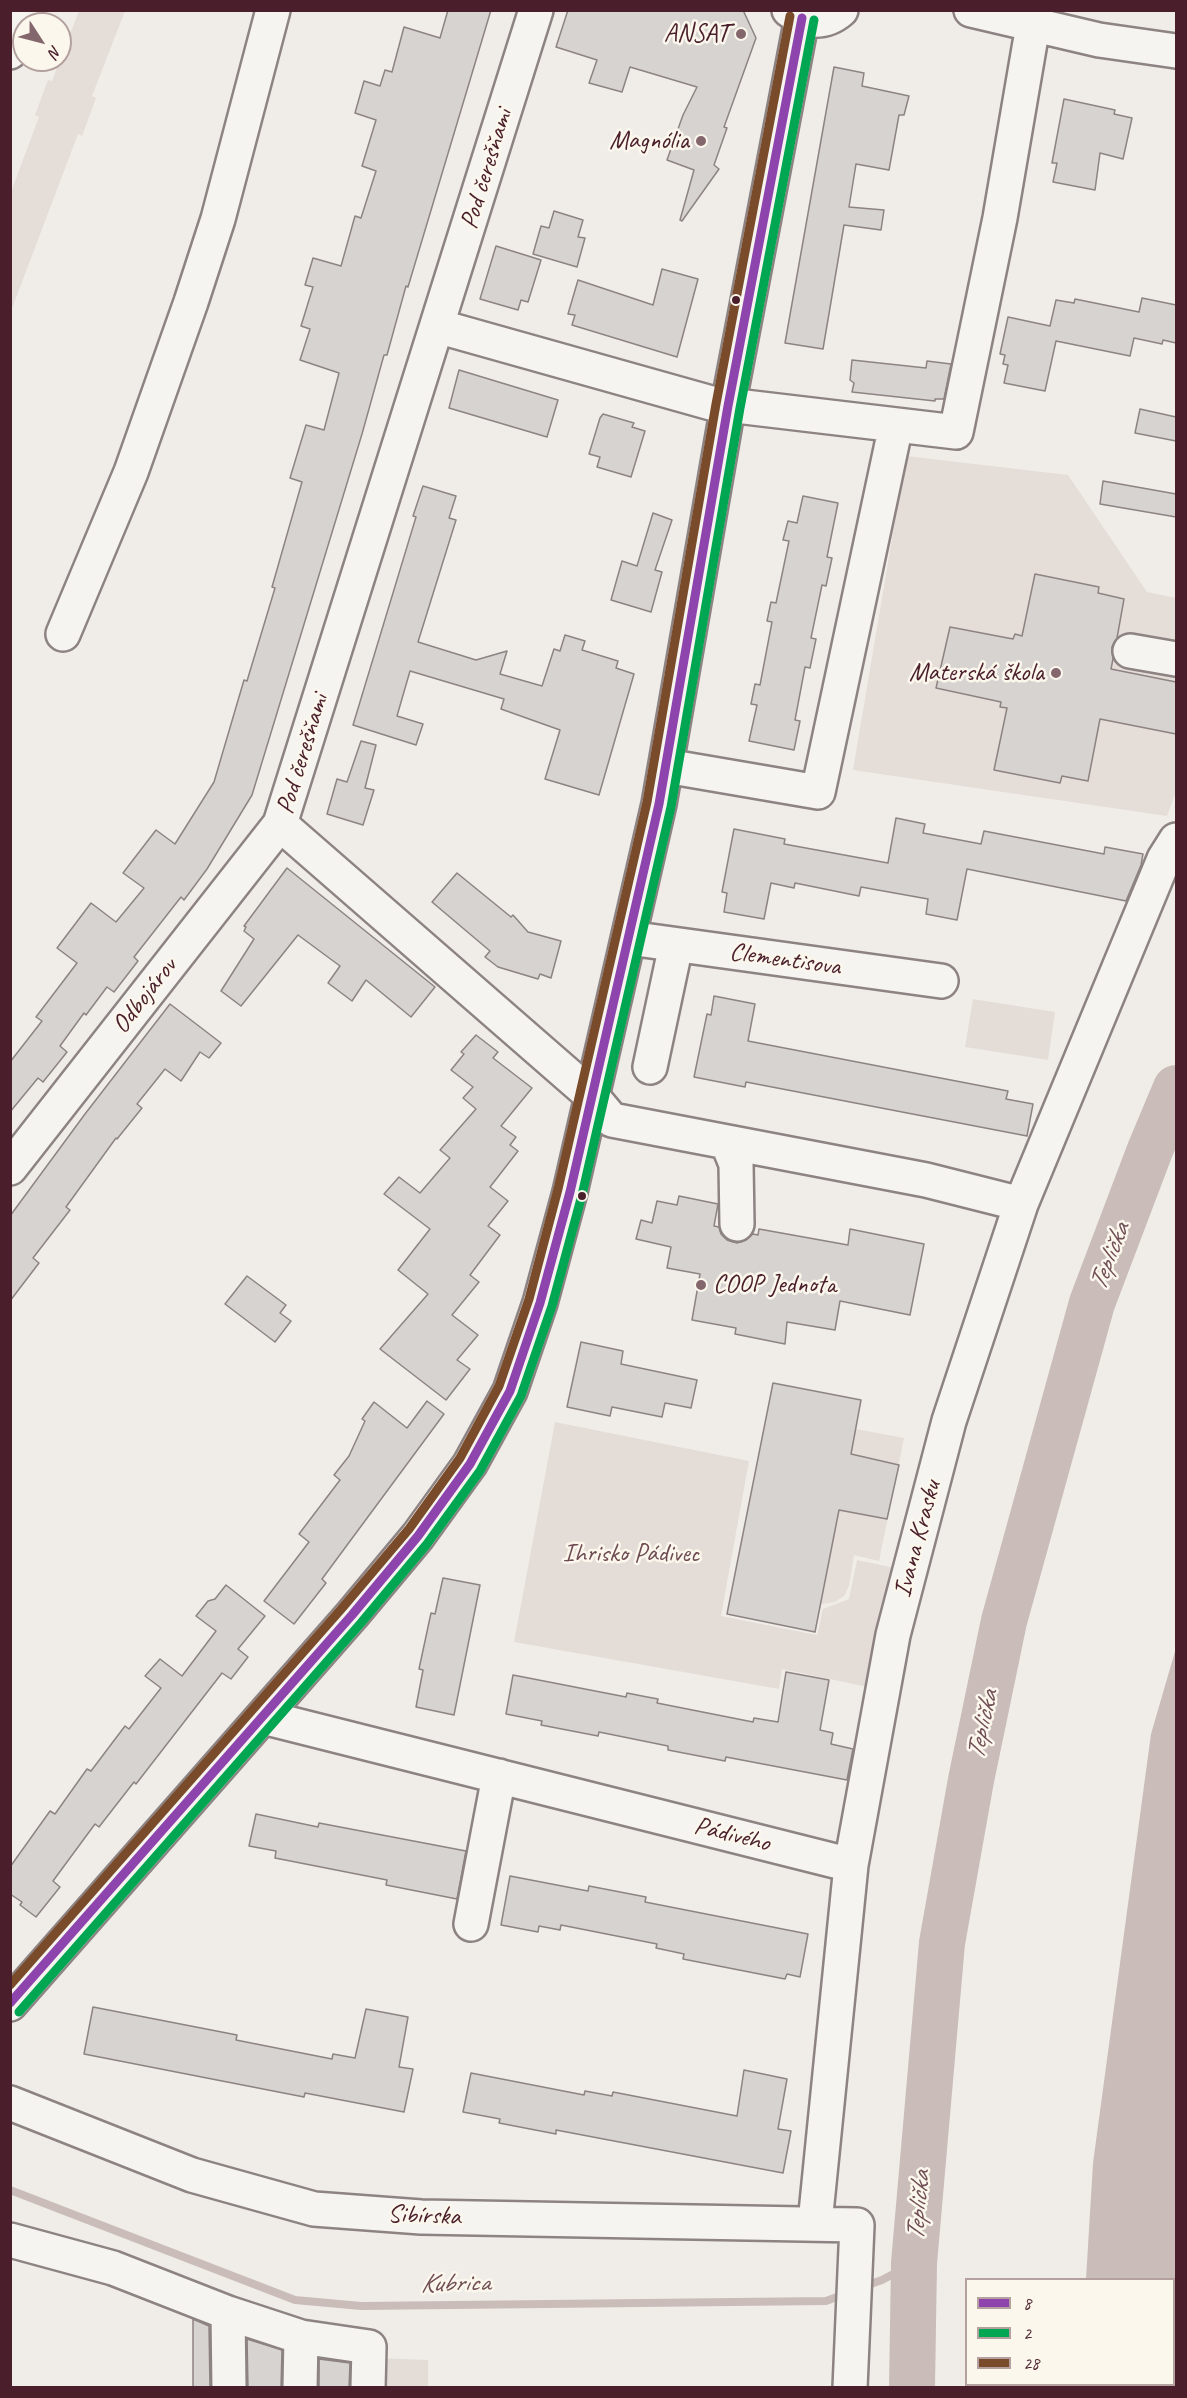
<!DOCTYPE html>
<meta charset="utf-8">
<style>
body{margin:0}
#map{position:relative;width:1187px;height:2398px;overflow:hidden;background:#f0ede8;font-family:Caveat,sans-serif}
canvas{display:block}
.frame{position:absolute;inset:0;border:12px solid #4a1f2b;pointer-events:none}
.legend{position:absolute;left:965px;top:2278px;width:210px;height:108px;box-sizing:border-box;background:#fbf7ec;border:2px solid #b4a19f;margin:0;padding:8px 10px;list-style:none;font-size:18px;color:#4a1f2b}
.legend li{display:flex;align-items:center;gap:12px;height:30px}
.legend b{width:30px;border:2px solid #b4a19f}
.north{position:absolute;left:12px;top:12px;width:60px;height:60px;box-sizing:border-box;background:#fbf7ec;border:2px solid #b4a19f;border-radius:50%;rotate:126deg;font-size:16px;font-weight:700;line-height:24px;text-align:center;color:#4a1f2b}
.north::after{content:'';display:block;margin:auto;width:21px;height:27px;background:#84676d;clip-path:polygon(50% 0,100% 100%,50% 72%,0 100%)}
</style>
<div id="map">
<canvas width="1187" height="2398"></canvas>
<div class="frame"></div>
<ul class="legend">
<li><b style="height:8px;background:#8e44ad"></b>8</li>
<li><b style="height:8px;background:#00a651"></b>2</li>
<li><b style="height:8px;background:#7a4b2a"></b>28</li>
</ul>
<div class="north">N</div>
</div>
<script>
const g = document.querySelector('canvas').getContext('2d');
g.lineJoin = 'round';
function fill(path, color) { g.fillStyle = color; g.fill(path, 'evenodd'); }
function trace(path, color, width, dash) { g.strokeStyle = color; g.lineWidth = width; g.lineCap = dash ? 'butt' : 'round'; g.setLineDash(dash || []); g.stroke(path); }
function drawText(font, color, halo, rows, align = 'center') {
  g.font = font + ' Caveat,sans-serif'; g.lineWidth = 5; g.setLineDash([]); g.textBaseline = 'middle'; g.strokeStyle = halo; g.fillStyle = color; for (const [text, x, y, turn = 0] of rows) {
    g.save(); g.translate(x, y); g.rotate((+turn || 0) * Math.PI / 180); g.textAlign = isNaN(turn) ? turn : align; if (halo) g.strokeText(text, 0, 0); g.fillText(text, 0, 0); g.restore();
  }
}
const built = new Path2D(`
 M 79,11 L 125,11 L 92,96 L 96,98 L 82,136 L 78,134 L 11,311 L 11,192 L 39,117 L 35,115 L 48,80 L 52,81 Z
 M 906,456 L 1068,475 L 1147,592 L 1176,598 L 1176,792 L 1167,816 L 853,770 Z
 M 773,1383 L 861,1400 L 856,1429 L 904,1438 L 879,1561 L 854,1555 L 849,1586 L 844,1596 L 835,1602 L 821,1604 L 815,1632 L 727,1614 Z`);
const green = new Path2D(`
 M 973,999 L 1055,1012 L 1048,1060 L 965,1047 Z
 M 555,1422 L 749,1461 L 721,1616 L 817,1635 L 823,1609 L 849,1599 L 857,1560 L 895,1568 L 868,1687 L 782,1669 L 779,1689 L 514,1642 Z
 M 379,2358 L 428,2360 L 428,2387 L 378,2388 Z`);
const water = new Path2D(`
 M 1176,1648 L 1176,2387 L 1080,2387 L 1080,2384 L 1174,2384 L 1174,2280 L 1086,2279 L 1093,2163 L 1151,1734 Z`);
const stream = new Path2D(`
 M 10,2190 L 295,2300 L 361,2306 L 826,2301 L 845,2294
 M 862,2287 L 882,2280 L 914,2263`);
const river = new Path2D(`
 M 912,2388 L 914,2263 L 942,1943 L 971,1780 L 1004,1621 L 1092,1303 L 1150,1150 L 1176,1088`);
const building = new Path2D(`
 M 448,10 L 491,10 L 408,287 L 406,286 L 387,355 L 384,355 L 362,434 L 252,795 L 207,869 L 184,900 L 181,897 L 134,957 L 138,961 L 114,992 L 107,987 L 86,1015 L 84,1013 L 60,1046 L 67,1052 L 43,1082 L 38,1078 L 10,1112 L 10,1062 L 42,1021 L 36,1017 L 77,963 L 57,948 L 91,903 L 116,922 L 144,888 L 123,873 L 156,830 L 175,844 L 214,782 L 244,680 L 247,681 L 275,588 L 272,587 L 302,482 L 290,478 L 306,425 L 324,430 L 339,373 L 300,360 L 310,329 L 301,326 L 313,287 L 305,285 L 313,258 L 341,266 L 355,216 L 361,218 L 376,171 L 362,166 L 376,120 L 355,113 L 364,81 L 380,86 L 385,70 L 392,72 L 404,27 L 440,38 Z
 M 568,10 L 743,10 L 756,38 L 724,127 L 727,128 L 714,165 L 719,169 L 682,221 L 680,220 L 694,170 L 667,160 L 683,115 L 697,87 L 630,67 L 622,92 L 589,83 L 597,60 L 556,47 Z
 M 834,67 L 864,73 L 862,86 L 909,96 L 904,115 L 899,115 L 889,170 L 856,164 L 849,207 L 884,210 L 881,230 L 844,225 L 823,349 L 785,343 Z
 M 1064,99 L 1115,110 L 1114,114 L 1132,118 L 1123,159 L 1100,153 L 1095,190 L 1053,182 L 1057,163 L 1052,163 Z
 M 554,211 L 583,220 L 578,237 L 585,238 L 577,267 L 533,254 L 541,226 L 549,228 Z
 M 496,246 L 541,260 L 528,302 L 521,300 L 518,310 L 480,299 Z
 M 662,269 L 698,279 L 677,357 L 572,325 L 575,315 L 568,314 L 578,280 L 653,305 Z
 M 1142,298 L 1176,305 L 1176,343 L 1163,340 L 1162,344 L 1134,338 L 1130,356 L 1056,341 L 1045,391 L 1004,383 L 1008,365 L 1003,364 L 1005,355 L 1000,354 L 1008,317 L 1050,326 L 1056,300 L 1074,303 L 1075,299 L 1139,312 Z
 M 852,360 L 926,368 L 927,361 L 951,364 L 944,399 L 935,399 L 935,401 L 852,392 L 854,383 L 850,380 Z
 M 459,370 L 558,400 L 547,437 L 449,408 Z
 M 1140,409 L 1176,417 L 1176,441 L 1135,433 Z
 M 603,414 L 634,423 L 632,427 L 645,431 L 631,477 L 597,467 L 600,457 L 589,454 L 600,418 Z
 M 1103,481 L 1176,494 L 1176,517 L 1100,504 Z
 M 423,486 L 456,496 L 449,518 L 456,520 L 418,642 L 476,660 L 507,651 L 500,674 L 542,686 L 554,649 L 560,651 L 565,635 L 585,641 L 582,650 L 618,661 L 616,668 L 634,674 L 599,795 L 545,779 L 560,730 L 501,709 L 504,699 L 410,671 L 397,716 L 423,724 L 416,745 L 353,725 L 416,517 L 413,516 Z
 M 803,496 L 838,503 L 827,557 L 832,558 L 826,586 L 822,585 L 811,638 L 816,639 L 810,668 L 805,667 L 795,720 L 800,721 L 794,750 L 749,741 L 757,705 L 751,704 L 755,684 L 760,685 L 772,622 L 767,621 L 771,602 L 776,603 L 789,541 L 783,540 L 788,521 L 797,523 Z
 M 653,513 L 672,520 L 655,570 L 662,572 L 651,612 L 611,600 L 622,561 L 637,566 Z
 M 1035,574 L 1099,587 L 1098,593 L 1124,599 L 1117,638 L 1112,647 L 1113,659 L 1111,669 L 1176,682 L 1176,734 L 1100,719 L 1088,781 L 1062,776 L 1060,783 L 994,770 L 1007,708 L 1000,707 L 1001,702 L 936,688 L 950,627 L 1013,639 L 1015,634 L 1022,636 Z
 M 361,741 L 376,745 L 365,788 L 374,790 L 363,825 L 327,814 L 337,779 L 347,782 Z
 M 896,818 L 925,824 L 923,833 L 981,844 L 984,831 L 1104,854 L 1105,847 L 1143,854 L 1141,865 L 1126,901 L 967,869 L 957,920 L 926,914 L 928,899 L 861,887 L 859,896 L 795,883 L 794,888 L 771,883 L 764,919 L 724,912 L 727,893 L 722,892 L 734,829 L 785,839 L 784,844 L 888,863 Z
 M 287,868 L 435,987 L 411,1017 L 366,980 L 352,1001 L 328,983 L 340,966 L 298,935 L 241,1006 L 221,991 L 254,939 L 244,931 L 246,927 L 244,926 Z
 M 457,873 L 511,917 L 513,915 L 528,932 L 561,941 L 551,978 L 540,974 L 538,979 L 498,967 L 485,957 L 490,951 L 432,902 Z
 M 714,996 L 755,1004 L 748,1041 L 1008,1091 L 1006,1099 L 1033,1104 L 1027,1136 L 746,1082 L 745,1087 L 694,1077 L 707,1014 L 711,1015 Z
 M 170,1004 L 221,1043 L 209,1058 L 200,1052 L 181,1081 L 165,1069 L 137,1104 L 142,1108 L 117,1139 L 116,1138 L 66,1207 L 70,1210 L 33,1258 L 39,1263 L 10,1301 L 10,1216 L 85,1114 Z
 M 476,1035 L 498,1052 L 493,1058 L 532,1088 L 501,1126 L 516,1137 L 510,1145 L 518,1151 L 490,1187 L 508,1201 L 488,1226 L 500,1235 L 470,1275 L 479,1282 L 452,1315 L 478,1335 L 457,1360 L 470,1369 L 446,1400 L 380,1349 L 428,1294 L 398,1270 L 430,1229 L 384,1194 L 399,1177 L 420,1193 L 450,1158 L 440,1150 L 476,1109 L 463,1098 L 473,1087 L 451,1070 L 464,1054 L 461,1052 Z
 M 679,1196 L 718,1204 L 714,1226 L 719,1227 L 721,1234 L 727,1240 L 737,1243 L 746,1240 L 753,1234 L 758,1235 L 759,1229 L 848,1245 L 850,1229 L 924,1244 L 910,1315 L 840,1301 L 835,1330 L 787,1322 L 785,1344 L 735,1334 L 736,1328 L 692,1320 L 700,1274 L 667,1268 L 671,1247 L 636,1239 L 641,1220 L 652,1223 L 657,1201 L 677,1205 Z
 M 247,1276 L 286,1305 L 280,1313 L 291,1321 L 275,1342 L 225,1304 Z
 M 581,1342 L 623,1351 L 621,1364 L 697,1380 L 691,1408 L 665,1403 L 662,1417 L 612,1407 L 610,1416 L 567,1407 Z
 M 773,1383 L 861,1400 L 851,1454 L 899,1465 L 887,1519 L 839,1510 L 815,1632 L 727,1614 Z
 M 427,1401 L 444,1414 L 322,1579 L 326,1583 L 294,1624 L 264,1601 L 309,1542 L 299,1534 L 340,1480 L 334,1475 L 349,1456 L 365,1421 L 362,1419 L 374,1402 L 407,1428 Z
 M 443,1578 L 480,1585 L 454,1715 L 416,1707 L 423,1670 L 419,1669 L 431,1613 L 435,1614 Z
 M 226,1585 L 265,1616 L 238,1649 L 248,1657 L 231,1679 L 222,1673 L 136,1784 L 134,1782 L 99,1827 L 95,1824 L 53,1881 L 60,1887 L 36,1917 L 20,1905 L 22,1902 L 10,1894 L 10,1867 L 50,1811 L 55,1814 L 87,1769 L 91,1771 L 125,1726 L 129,1729 L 161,1688 L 145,1676 L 160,1659 L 182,1676 L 216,1631 L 196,1616 L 208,1601 L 215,1599 Z
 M 786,1672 L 829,1680 L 820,1730 L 833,1733 L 831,1744 L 853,1749 L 847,1780 L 726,1757 L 725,1761 L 668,1750 L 668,1746 L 599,1732 L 598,1736 L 541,1725 L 542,1721 L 506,1714 L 513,1675 L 626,1697 L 627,1693 L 642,1696 L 658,1699 L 657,1703 L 753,1722 L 754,1718 L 778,1722 Z
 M 256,1814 L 318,1827 L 319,1823 L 466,1851 L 457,1899 L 386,1885 L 387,1880 L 275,1858 L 276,1851 L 249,1846 Z
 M 510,1876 L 588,1891 L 589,1886 L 646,1897 L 645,1902 L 808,1934 L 800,1977 L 787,1974 L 785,1979 L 683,1959 L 684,1954 L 656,1948 L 657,1944 L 561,1925 L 560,1930 L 539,1926 L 538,1932 L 501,1925 Z
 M 93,2007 L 237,2035 L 236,2040 L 332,2059 L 333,2054 L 355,2058 L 366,2009 L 408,2017 L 399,2067 L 413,2069 L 404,2112 L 305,2093 L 304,2097 L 84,2054 Z
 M 744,2070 L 787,2079 L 778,2129 L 791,2131 L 783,2173 L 556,2130 L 556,2134 L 499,2123 L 500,2119 L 463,2112 L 471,2073 L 584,2095 L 585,2091 L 612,2096 L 613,2092 L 737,2116 Z
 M 193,2319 L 209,2326 L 210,2388 L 193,2388 Z
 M 247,2339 L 282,2350 L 281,2388 L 248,2388 Z
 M 319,2359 L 350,2363 L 349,2388 L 319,2388 Z`);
const minor = new Path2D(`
 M 789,10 C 805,23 825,24 841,10
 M 971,10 L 1099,40 L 1176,51
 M 437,326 L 711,403 L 956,432 L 1000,218 L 1033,25
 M 63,634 L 131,472 L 191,302 L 218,219 L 273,10
 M 1130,651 L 1176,659
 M 666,766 L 818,792 L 896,425
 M 280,824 L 591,1095 L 612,1120 L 926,1180 L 1021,1204 L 949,1421 L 893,1635 L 851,1865 L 815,2223
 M 629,938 L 941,981
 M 650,1067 L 676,945
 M 727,1142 L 736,1164 L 737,1224
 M 10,1168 L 280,824 L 536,10
 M 1021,1204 L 1164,859 L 1176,840
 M 263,1717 L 851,1865
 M 471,1924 L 499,1776
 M 10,2004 L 352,1615 L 418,1536 L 470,1464 L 510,1391 L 540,1303 L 570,1192 L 659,804 L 728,406 L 802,18
 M 10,2103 L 192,2175 L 314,2209 L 421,2217 L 857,2225 L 850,2388
 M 10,2240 L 113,2268 L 228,2313 L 301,2337 L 369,2347 L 368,2388
 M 228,2313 L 229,2388
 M 300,2388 L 301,2337`);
const major = new Path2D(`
 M 10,52 L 26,10`);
const bus1 = new Path2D(`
 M 10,2003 L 352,1615 L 418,1536 L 470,1464 L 510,1391 L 540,1303 L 570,1192 L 659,804 L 728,406 L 802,18`);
const bus2 = new Path2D(`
 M 19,2012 L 361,1623 L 427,1544 L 480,1471 L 521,1396 L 552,1306 L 582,1195 L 671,807 L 740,408 L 814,20`);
const bus3 = new Path2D(`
 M 10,1985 L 343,1607 L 409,1529 L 460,1458 L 499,1386 L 529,1299 L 558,1189 L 647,802 L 716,404 L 790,16`);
const markers = [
 [741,34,6,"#84676d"],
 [701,141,6,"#84676d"],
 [736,300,5,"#4a1f2b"],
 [1056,673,6,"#84676d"],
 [582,1196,5,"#4a1f2b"],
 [701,1285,6,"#84676d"]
];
const poiNames = [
 ["ANSAT",729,34],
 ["Magnólia",689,141],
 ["Materská škola",1044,673],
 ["COOP Jednota",713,1285,"left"]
];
const streetNames = [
 ["Pod čerešňami",487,169,-73],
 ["Pod čerešňami",303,754,-73],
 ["Clementisova",785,960,8],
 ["Odbojárov",145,996,-52],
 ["Ivana Krasku",918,1539,-75],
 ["Pádivého",732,1835,14],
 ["Sibírska",424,2216,2]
];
const parkNames = [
 ["Ihrisko Pádivec",631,1554]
];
const waterNames = [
 ["Teplička",1110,1257,-69],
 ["Teplička",983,1725,-78],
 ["Teplička",919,2206,-85],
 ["Kubrica",455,2284,-1]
];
fill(built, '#e5ddd7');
fill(green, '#e4ddd7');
fill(water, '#cabcb9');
trace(stream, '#cabcb9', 8);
trace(river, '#cabcb9', 46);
fill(building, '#d7d3d0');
trace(building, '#8d8383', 1.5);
trace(minor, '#8d8383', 38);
trace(major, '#8d8383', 38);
trace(minor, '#f5f4f0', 33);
trace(major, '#f5f4f0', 33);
trace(bus1, '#8e44ad', 9);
trace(bus2, '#00a651', 9);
trace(bus3, '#7a4b2a', 9);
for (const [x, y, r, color] of markers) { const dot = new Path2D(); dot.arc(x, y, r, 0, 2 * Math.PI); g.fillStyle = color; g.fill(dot); trace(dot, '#fbf7ec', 2); }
drawText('26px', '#4a1f2b', '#fbf7ec', poiNames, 'right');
drawText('26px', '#4a1f2b', '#fbf7ec', streetNames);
drawText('26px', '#6e4b52', '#fbf7ec', parkNames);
drawText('italic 27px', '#714f56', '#fbf7ec', waterNames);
</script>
